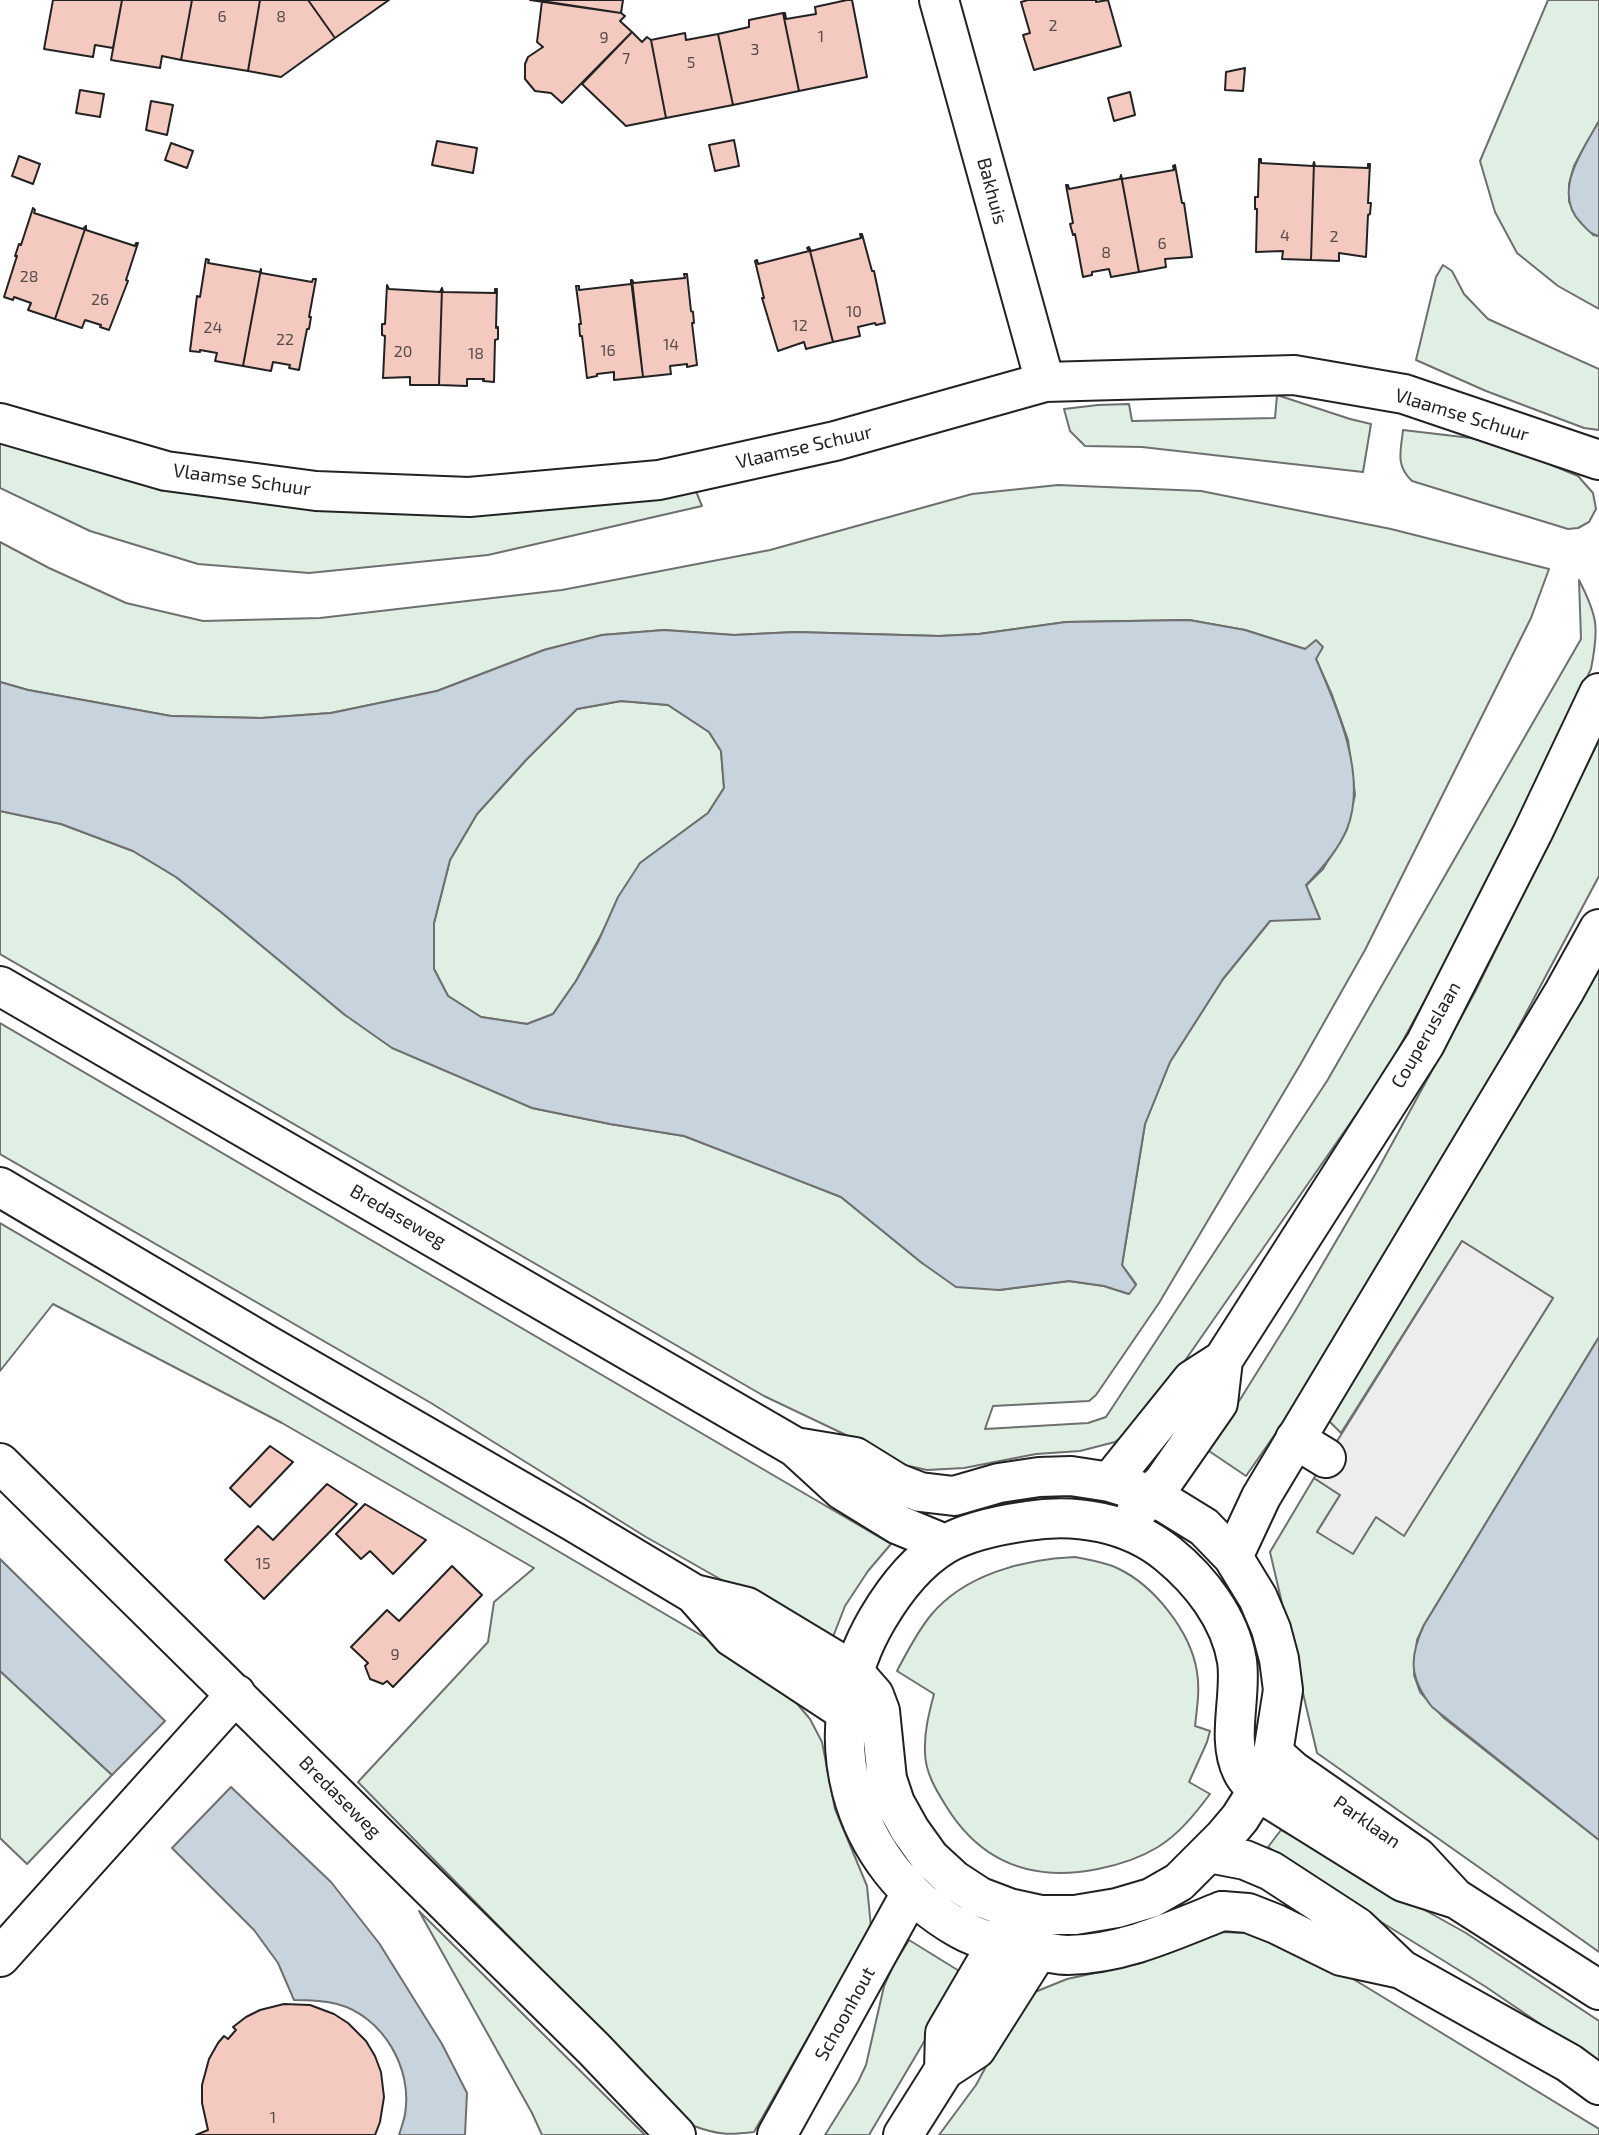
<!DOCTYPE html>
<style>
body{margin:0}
canvas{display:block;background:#fff}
</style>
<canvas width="1599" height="2135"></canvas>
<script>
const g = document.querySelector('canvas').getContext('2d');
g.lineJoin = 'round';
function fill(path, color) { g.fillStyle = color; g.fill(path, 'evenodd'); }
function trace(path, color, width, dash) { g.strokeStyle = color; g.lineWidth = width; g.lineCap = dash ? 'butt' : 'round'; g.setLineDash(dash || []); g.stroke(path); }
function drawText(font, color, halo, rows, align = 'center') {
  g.font = font + ' "Exo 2",sans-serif'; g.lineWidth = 5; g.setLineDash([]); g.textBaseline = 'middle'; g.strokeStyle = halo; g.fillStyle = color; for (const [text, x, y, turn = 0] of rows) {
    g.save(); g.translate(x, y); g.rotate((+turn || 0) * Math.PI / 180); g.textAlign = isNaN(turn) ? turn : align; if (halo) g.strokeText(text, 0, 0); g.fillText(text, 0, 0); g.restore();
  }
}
const green = new Path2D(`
 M 1548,0 L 1599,0 L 1599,121 L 1574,166 L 1569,184 L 1569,202 L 1593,235 L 1599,236 L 1599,309 L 1558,286 L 1517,253 L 1495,212 L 1480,161 Z
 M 1443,265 L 1452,271 L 1464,294 L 1488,319 L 1599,369 L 1599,430 L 1584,428 L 1486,391 L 1416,360 L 1436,277 Z
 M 1277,395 L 1350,419 L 1371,424 L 1363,472 L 1142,447 L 1085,446 L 1070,431 L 1064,409 L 1098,405 L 1129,404 L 1132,421 L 1275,418 Z
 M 1403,430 L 1471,438 L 1515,450 L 1578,476 L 1593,493 L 1596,509 L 1589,522 L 1578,528 L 1568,529 L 1412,481 C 1395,465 1401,451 1403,430 Z
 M 0,437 L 112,467 L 695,489 L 702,506 L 488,555 L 309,573 L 198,564 L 90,531 L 0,488 Z
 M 1058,485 L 1201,491 L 1391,529 L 1549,569 L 1531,618 L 1365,950 L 1300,1065 L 1159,1303 L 1096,1395 L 1089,1401 L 993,1406 L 985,1429 L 1088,1423 L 1106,1417 L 1327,1081 L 1581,639 L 1579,580 C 1598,617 1599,628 1591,669 L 1487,888 L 1385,1073 L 1143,1421 L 1115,1442 L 1080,1451 L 1036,1454 L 964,1468 L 927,1470 L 904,1465 L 890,1460 L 846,1435 L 764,1396 L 0,954 L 0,811 L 61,824 L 133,851 L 176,877 L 221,912 L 345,1015 L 532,1108 L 610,1124 L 684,1136 L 771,1169 L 841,1197 L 922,1263 L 999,1290 L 1069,1281 L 1104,1286 L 1129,1294 L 1136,1284 L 1122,1265 L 1145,1124 L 1170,1062 L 1223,979 L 1270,921 L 1323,869 L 1347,829 L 1355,795 L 1348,740 L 1332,695 L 1316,659 L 1305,649 L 1245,630 L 1189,620 L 1066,622 L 979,634 L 939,636 L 795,632 L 734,635 L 664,630 L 602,635 L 544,650 L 437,691 L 331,713 L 261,718 L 171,716 L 28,690 L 0,682 L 0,542 L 49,568 L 126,603 L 203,621 L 320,618 L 562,590 L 770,550 L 972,494 Z
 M 621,701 L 668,705 L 709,732 L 721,751 L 724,788 L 708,813 L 640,863 L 576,981 L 553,1014 L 527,1024 L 481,1017 L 448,996 L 434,969 L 434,923 L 450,860 L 477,814 L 526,760 L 577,709 Z
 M 1599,740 L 1599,876 L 1508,1047 L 1457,1136 L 1294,1407 L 1246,1476 L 1206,1449 L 1226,1422 L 1294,1313 L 1376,1173 L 1475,992 Z
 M 1599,954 L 1599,1337 L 1424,1625 L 1417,1640 L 1414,1675 L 1420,1692 L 1444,1718 L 1599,1840 L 1599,1952 L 1317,1753 L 1270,1552 L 1314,1478 L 1340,1495 L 1317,1532 L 1376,1517 L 1404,1535 L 1553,1298 L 1462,1241 L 1341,1433 L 1328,1420 Z
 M 0,1023 L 891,1544 L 868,1571 L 845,1606 L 831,1642 L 646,1537 L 431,1403 L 0,1154 Z
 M 0,1223 L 745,1661 L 788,1693 L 810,1719 L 822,1742 L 835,1809 L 867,1886 L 871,1927 L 754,2132 C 729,2135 718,2135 694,2126 L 358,1782 L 488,1642 L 494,1602 L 534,1568 L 282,1423 L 53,1304 L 0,1371 Z
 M 1075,1557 C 1089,1560 1104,1562 1117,1568 C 1154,1585 1191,1632 1197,1672 C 1200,1690 1197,1708 1195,1726 L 1210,1731 L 1207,1742 L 1189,1782 L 1210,1794 C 1195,1814 1179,1834 1158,1847 C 1140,1858 1118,1865 1098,1869 C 1033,1882 981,1863 946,1806 C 936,1790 925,1772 925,1752 C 924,1732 929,1713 934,1694 L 897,1671 C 907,1652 917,1632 931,1615 C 965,1574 1025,1559 1075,1557 Z
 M 0,1671 L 112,1775 L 27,1864 L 0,1838 Z
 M 1281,1830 L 1466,1933 L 1599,2021 L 1599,2064 L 1486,1987 L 1357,1907 L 1268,1847 Z
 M 419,1911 L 643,2133 L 645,2135 L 542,2135 L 532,2113 Z
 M 1224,1932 L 1266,1934 L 1345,1974 L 1599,2129 L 1599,2135 L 939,2135 L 976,2085 L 1003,2035 L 1035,1992 L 1067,1979 L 1141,1963 L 1199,1936 Z
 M 909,1940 L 964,1974 L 869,2135 L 825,2135 L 858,2082 L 866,2065 L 884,1986 L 893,1966 Z`);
const parking = new Path2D(`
 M 1462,1241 L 1553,1298 L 1404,1536 L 1376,1517 L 1353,1554 L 1317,1532 L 1340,1495 L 1314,1478 Z`);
const water = new Path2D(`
 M 1599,121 L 1599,236 C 1591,235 1587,229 1581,223 C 1551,192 1583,150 1599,121 Z
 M 1189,620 L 1245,630 L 1305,649 L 1316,640 L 1323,647 L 1316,659 C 1337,707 1368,776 1347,829 C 1338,850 1322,869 1306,885 L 1320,919 L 1270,921 L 1223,979 L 1170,1062 L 1145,1124 L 1122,1265 L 1136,1285 L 1129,1294 L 1104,1286 L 1069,1281 L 999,1290 L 956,1287 L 922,1263 L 841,1197 L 684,1136 L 610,1124 L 532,1108 L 392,1048 L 345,1015 L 221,912 L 176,877 L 133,851 L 61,824 L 0,811 L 0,682 L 28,690 L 171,716 L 261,718 L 331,713 L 437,691 L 544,650 L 602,635 L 664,630 L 734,635 L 795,632 L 939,636 L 979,634 L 1066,622 ZM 621,701 L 668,705 L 709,732 L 721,751 L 724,788 L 708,813 L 640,863 L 618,897 L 598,942 L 576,981 L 553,1014 L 527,1024 L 481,1017 L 448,996 L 434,969 L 434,923 L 450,860 L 477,814 L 526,760 L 577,709 Z
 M 1599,1337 L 1599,1840 L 1432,1707 C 1409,1678 1409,1657 1424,1625 Z
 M 0,1559 L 165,1721 L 112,1775 L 0,1671 Z
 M 231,1787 L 331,1882 L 379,1943 L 442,2044 L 467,2093 L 465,2135 L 399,2135 C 401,2128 404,2121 405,2114 C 413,2069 383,2016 337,2004 C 322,2000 308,2000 294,2000 L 278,1963 L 254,1930 L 172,1848 Z`);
const building = new Path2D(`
 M 53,0 L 122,0 L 113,48 L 95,45 L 93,57 L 44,49 Z
 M 122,0 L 192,0 L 181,60 L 162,56 L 160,68 L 111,60 Z
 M 192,0 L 260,0 L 248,71 L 181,60 Z
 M 260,0 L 308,0 L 335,38 L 281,77 L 248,71 Z
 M 308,0 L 389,0 L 335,38 Z
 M 530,0 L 623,0 L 621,13 Z
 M 847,0 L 852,0 L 867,77 L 799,91 L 783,13 L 785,13 L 786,19 L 816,14 L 815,7 Z
 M 1028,0 L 1096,0 L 1096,2 L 1108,0 L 1121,46 L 1034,70 L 1023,35 L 1030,33 L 1021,2 Z
 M 542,1 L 621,13 L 625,16 L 620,21 L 632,32 L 562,103 L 551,93 L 535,91 L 525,79 L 525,64 L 528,57 L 543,47 L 537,42 Z
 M 783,13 L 799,91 L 733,105 L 718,34 L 749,27 L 749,20 Z
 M 632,32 L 642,42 L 647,37 L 651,40 L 666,118 L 626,126 L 582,84 Z
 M 685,33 L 686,40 L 718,34 L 733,105 L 666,118 L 651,40 Z
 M 1245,68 L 1243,91 L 1225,90 L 1226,72 Z
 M 80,90 L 104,94 L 100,117 L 76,113 Z
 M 1130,92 L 1135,115 L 1114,121 L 1108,98 Z
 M 151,101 L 173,105 L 167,135 L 146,130 Z
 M 734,140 L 739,166 L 715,171 L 709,145 Z
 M 437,141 L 477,148 L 473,173 L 432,165 Z
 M 171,143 L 193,151 L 187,168 L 165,160 Z
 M 19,156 L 40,164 L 33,184 L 12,176 Z
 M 1259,159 L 1261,159 L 1261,163 L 1313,166 L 1314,162 L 1311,260 L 1282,259 L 1283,251 L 1256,252 L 1257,209 L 1255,209 L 1255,197 L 1258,197 Z
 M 1314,162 L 1315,166 L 1368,168 L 1368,164 L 1370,164 L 1368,203 L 1371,203 L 1370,214 L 1368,215 L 1366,257 L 1339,253 L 1339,261 L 1311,260 Z
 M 1175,165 L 1182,203 L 1184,203 L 1192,257 L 1165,259 L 1166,267 L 1139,272 L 1121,175 L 1122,179 L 1174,170 L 1173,166 Z
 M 1121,175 L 1139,272 L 1111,277 L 1109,269 L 1092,272 L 1092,275 L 1083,277 L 1075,234 L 1073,235 L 1070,224 L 1073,223 L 1066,185 L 1068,185 L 1069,189 L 1120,179 Z
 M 33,208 L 35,210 L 34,213 L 83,229 L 86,226 L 55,319 L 28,310 L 31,303 L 14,297 L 13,300 L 4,297 L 17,256 L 15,256 L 19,244 L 21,245 Z
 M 86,226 L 86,230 L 135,246 L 136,243 L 138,243 L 126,280 L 128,281 L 109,330 L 100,327 L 101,325 L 85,320 L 82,328 L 55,319 Z
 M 860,234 L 862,234 L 872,271 L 874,271 L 885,323 L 876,325 L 875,323 L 858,327 L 860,336 L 833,342 L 809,247 L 811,251 L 861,238 Z
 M 809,247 L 833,342 L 806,349 L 804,342 L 778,351 L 762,298 L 764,298 L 755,261 L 757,260 L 758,264 L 809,251 L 807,248 Z
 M 206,259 L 209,260 L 208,263 L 260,272 L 261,269 L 243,366 L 215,361 L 217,353 L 200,350 L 200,352 L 190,351 L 197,296 L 200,297 Z
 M 261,269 L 261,273 L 312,282 L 313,279 L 316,279 L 309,317 L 311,317 L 309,329 L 307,329 L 299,370 L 289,368 L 290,365 L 273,362 L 271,371 L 243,366 Z
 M 684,274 L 687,274 L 691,311 L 693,312 L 694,323 L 692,323 L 697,365 L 687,367 L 687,364 L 670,366 L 671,374 L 643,377 L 632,280 L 634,283 L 685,278 Z
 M 631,280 L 643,377 L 614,380 L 614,372 L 597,374 L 597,376 L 587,378 L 582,336 L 580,336 L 579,324 L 581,324 L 576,286 L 579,286 L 579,290 L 631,284 Z
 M 387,285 L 389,289 L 440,292 L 442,288 L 439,385 L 410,385 L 410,377 L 383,378 L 385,336 L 382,335 L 382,324 L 385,324 Z
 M 442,288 L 443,292 L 495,293 L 495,289 L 497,289 L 496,328 L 498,327 L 498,339 L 495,340 L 494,382 L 483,381 L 484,379 L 467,379 L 467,386 L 439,385 Z
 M 270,1446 L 293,1462 L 250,1507 L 230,1488 Z
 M 327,1484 L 357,1504 L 264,1599 L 225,1560 L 258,1526 L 273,1540 Z
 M 365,1504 L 426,1540 L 393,1574 L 370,1551 L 361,1559 L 336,1534 Z
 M 452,1566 L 482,1595 L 393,1687 L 387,1681 L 383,1684 L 370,1679 L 365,1666 L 368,1663 L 351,1647 L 387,1610 L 399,1621 Z
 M 284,2004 L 310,2005 L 334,2014 L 348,2023 L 366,2041 L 375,2056 L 381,2072 L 384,2097 L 380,2122 L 375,2135 L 196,2135 L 208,2130 L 202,2103 L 202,2085 L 209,2059 L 218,2043 L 224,2036 L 228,2039 L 236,2030 L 233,2027 L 246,2017 L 260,2010 Z`);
const minor = new Path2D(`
 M 939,0 L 1045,382
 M 0,423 L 166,471 L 316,491 L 469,497 L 659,480 L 835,441 L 1045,382 L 1294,375 L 1404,394 L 1599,460
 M 1295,1439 L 1326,1458
 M 0,1463 L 594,2049 L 676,2135
 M 1273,1753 L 1292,1770 L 1417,1857 L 1455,1898 L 1599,1990
 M 1257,1791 L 1403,1882 L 1453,1898
 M 1209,1853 L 1245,1860 L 1271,1871 L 1357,1927 L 1401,1969 L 1569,2063 L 1599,2085
 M 1222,1911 L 1248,1913 L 1276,1924 L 1341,1956 L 1401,1969
 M 0,1957 L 236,1694`);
const major = new Path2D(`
 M 0,986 L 795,1447 L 842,1490 L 899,1525 L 945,1544
 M 0,1187 L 264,1343 L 574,1522 L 694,1594 L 732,1637 L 846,1712
 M 1110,1482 L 1192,1380 L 1223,1360 L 1425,1044 L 1533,832 L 1599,693
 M 1136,1512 L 1163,1482 L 1218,1403 L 1223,1360
 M 1233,1557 L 1261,1497 L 1564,992 L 1599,929
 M 694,1594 L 747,1607 L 853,1671 L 874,1695 L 880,1711 L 887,1779 L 895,1803 L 910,1830 L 930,1858 L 954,1880 L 980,1897 L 1009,1908 L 1041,1915 L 1075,1915 L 1117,1908 L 1151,1898 L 1179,1882 L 1224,1837 L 1240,1818 L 1257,1791 L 1273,1753 L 1283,1690 L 1279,1659 L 1271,1629 L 1258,1598 L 1233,1557 L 1204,1527 L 1152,1495 L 1110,1482 L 1071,1476 L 1039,1477 L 999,1483 L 954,1496 L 920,1492 L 897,1483 L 855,1457 L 795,1447
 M 1222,1911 C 1172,1931 1123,1954 1068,1955 C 1057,1955 1047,1952 1037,1951 C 1011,1947 983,1942 960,1929 C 847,1865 812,1729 878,1618 C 894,1591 916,1562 944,1545 C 968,1531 999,1525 1027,1521 C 1075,1513 1129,1522 1168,1554 C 1200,1580 1230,1618 1237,1661 C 1242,1696 1226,1739 1242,1771 C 1245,1778 1252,1785 1257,1791
 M 944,2070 L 945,2033 L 997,1944 L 1012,1923
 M 777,2135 L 911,1893
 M 903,2135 L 944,2070 L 976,2049 L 1038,1951`);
const numberNames = [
 ["6",222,17],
 ["8",281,17],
 ["2",1053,26],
 ["1",821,37],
 ["9",604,38],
 ["3",755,50],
 ["7",626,59],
 ["5",691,63],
 ["4",1285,236],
 ["2",1334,237],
 ["6",1162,244],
 ["8",1106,253],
 ["28",29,277],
 ["26",100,300],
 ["10",854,312],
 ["12",800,326],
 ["24",213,328],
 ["22",285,340],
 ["14",671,345],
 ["16",608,351],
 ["20",403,352],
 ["18",476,354],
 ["15",263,1564],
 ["9",395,1655],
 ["1",273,2118]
];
const streetNames = [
 ["Bakhuis",992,191,75],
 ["Vlaamse Schuur",1462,415,17],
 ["Vlaamse Schuur",804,447,-13],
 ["Vlaamse Schuur",242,480,8],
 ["Couperuslaan",1426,1035,-60],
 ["Bredaseweg",398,1216,30],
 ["Bredaseweg",340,1797,45],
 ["Parklaan",1367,1822,35],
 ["Schoonhout",845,2014,-61]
];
fill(green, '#e0efe3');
trace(green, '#6f6f6f', 2);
fill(parking, '#ededed');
trace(parking, '#6f6f6f', 2);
fill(water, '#c7d3dd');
trace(water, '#6f6f6f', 2);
fill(building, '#f3c9c0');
trace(building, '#222', 2);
trace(minor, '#222', 42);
trace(major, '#222', 42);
trace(minor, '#fff', 38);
trace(major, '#fff', 38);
drawText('16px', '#564c4a', null, numberNames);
drawText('19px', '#222', '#fff', streetNames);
</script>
